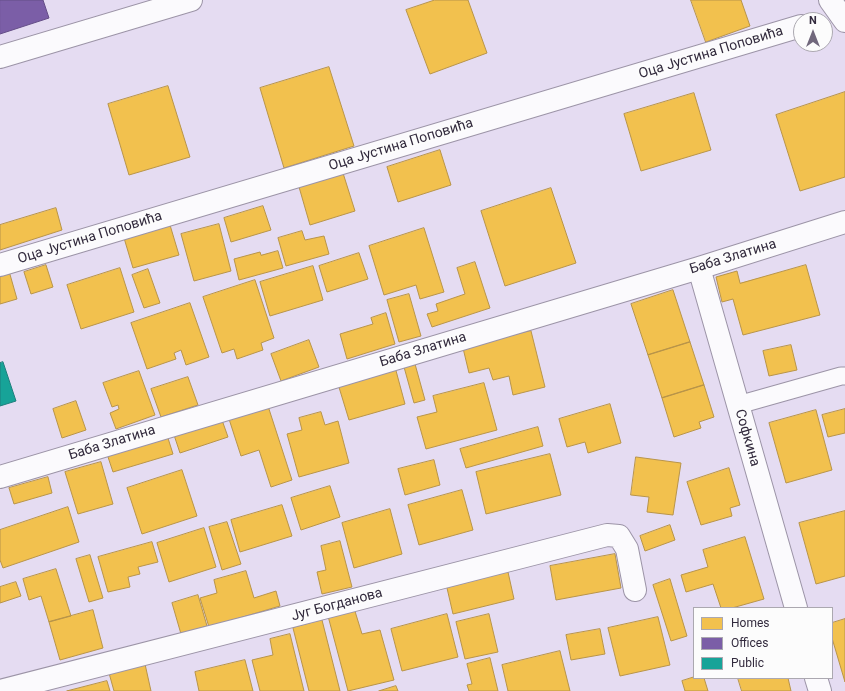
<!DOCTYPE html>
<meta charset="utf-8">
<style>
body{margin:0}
#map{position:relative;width:845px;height:691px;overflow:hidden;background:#e5dcf2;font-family:Roboto,sans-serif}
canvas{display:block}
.legend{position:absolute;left:693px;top:607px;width:140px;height:72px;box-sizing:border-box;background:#fcfcfc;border:1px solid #aba8b0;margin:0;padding:5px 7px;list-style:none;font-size:12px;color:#322a3d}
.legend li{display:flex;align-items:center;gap:8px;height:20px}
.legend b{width:20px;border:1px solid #aba8b0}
.north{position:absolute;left:793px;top:12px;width:40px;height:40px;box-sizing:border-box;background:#fcfcfc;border:1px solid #aba8b0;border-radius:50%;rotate:0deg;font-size:11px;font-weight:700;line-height:16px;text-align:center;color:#322a3d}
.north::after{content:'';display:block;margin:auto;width:14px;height:18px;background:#71687c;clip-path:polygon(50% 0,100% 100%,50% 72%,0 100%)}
</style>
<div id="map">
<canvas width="845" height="691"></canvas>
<ul class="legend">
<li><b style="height:11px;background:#f2c14e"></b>Homes</li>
<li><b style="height:11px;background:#7b5ea7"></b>Offices</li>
<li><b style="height:11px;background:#17a398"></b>Public</li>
</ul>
<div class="north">N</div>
</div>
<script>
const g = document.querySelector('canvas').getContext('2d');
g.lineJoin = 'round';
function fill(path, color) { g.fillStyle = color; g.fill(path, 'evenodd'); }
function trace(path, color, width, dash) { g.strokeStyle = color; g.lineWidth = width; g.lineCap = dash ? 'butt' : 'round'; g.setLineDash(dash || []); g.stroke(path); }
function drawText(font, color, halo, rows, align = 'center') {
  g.font = font + ' Roboto,sans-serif'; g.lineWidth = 4; g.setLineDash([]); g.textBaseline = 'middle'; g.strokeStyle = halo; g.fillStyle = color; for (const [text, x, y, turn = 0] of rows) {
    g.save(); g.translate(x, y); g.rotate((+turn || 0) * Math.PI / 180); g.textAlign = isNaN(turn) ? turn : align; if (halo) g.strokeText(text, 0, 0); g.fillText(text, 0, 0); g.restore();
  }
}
const homes = new Path2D(`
 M 435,0 L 468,0 L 487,53 L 430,74 L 406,10 Z
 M 691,0 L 741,0 L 750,26 L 706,42 Z
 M 329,67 L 354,146 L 284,168 L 260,88 Z
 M 168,86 L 190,157 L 129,175 L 108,104 Z
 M 845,92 L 845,177 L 800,191 L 776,115 Z
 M 694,93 L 711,150 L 641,171 L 624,114 Z
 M 440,150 L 451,185 L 398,202 L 387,167 Z
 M 343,173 L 355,211 L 310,225 L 299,187 Z
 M 551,188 L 576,263 L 505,286 L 481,211 Z
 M 263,206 L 271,230 L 231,242 L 224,218 Z
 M 56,208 L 62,230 L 0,250 L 0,225 Z
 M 219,224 L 231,271 L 194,281 L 181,234 Z
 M 170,225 L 179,255 L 133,268 L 124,238 Z
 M 424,228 L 444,292 L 420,299 L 416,285 L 384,295 L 369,246 Z
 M 302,231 L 305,240 L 324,236 L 329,254 L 286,266 L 278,238 Z
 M 278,251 L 283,268 L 239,280 L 234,259 L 260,252 L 261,255 Z
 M 359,253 L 368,279 L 327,292 L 319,266 Z
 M 475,262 L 490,308 L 432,327 L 427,314 L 438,311 L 436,304 L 465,294 L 457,268 Z
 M 46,265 L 53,287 L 31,294 L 24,272 Z
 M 806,265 L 820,315 L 743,335 L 733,299 L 722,302 L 716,277 L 737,271 L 740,283 Z
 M 313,266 L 323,300 L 270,316 L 260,282 Z
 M 120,268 L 134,312 L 81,329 L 67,285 Z
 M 148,269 L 160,303 L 144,308 L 132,275 Z
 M 9,271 L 17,299 L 0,304 L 0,273 Z
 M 255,280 L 274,338 L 261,343 L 263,350 L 237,359 L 234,349 L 222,353 L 203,297 Z
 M 673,290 L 690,342 L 648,355 L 631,304 Z
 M 409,294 L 421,336 L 399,342 L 387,300 Z
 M 190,303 L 209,357 L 186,365 L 181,350 L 174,353 L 176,359 L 147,369 L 131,323 Z
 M 386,313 L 395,344 L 347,359 L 340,334 L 373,324 L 371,318 Z
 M 531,331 L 545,387 L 513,395 L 509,376 L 493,380 L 489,368 L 469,373 L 463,348 Z
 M 309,340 L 319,367 L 281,381 L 271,354 Z
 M 690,342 L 704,385 L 662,398 L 648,355 Z
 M 791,345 L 797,370 L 769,376 L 763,351 Z
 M 415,364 L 425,400 L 414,403 L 404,367 Z
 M 395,367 L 405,404 L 349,420 L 338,384 Z
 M 139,371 L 155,415 L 116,429 L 110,413 L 119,409 L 118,405 L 112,407 L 103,383 Z
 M 188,377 L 198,405 L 161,417 L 151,389 Z
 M 484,383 L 497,430 L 426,449 L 417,417 L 437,412 L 433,396 Z
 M 704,385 L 714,417 L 699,422 L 701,428 L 674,437 L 662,398 Z
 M 76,401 L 86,430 L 62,438 L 53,409 Z
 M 610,404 L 621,443 L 588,453 L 585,442 L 567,447 L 559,419 Z
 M 268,406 L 292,480 L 271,487 L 259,450 L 241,456 L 229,419 Z
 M 845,409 L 845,433 L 828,437 L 822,415 Z
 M 816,410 L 832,470 L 786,483 L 769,423 Z
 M 321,412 L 325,425 L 338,421 L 349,463 L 299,477 L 287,434 L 302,430 L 299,418 Z
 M 222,420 L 228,437 L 180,453 L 174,435 Z
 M 538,427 L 543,446 L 466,468 L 460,449 Z
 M 167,435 L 173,454 L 113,472 L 107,454 Z
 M 550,454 L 561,495 L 486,514 L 476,472 Z
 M 636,457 L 681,463 L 673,515 L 647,512 L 649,497 L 631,495 Z
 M 434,460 L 440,485 L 405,495 L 398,469 Z
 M 101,462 L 113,504 L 78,514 L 65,472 Z
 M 729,468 L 740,505 L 730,508 L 732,516 L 701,525 L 687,482 Z
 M 182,470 L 197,516 L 142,534 L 127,488 Z
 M 48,477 L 52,493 L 14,504 L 9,488 Z
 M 330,486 L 340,517 L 301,530 L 291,498 Z
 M 462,490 L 473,530 L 419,545 L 408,505 Z
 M 282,505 L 292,536 L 240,552 L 231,520 Z
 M 68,507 L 79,542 L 3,568 L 0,560 L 0,530 Z
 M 390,509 L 402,554 L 354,568 L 342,523 Z
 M 845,511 L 845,576 L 816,584 L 799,523 Z
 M 227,522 L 241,564 L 222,570 L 209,527 Z
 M 670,525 L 675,540 L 645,551 L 640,536 Z
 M 204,528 L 216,567 L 169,582 L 157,543 Z
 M 745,537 L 764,599 L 732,608 L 721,608 L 713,584 L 686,592 L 681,575 L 708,567 L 703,550 Z
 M 340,541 L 352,587 L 322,594 L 317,572 L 326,570 L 321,546 Z
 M 152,542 L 158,562 L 138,567 L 140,574 L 128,577 L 130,587 L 108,592 L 98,557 Z
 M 615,554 L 621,588 L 556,600 L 550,566 Z
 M 90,555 L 103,598 L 89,602 L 76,559 Z
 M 56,569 L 71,616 L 49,622 L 41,596 L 29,600 L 23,579 Z
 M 246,571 L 254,598 L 276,591 L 280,606 L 209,627 L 200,598 L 217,593 L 214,580 Z
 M 508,572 L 514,599 L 453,614 L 447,588 Z
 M 670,579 L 687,636 L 671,641 L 653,585 Z
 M 16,582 L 21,596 L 0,603 L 0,587 Z
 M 198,595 L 207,626 L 181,634 L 172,603 Z
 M 354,608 L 362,634 L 380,630 L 394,680 L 348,691 L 328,616 Z
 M 93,610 L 103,648 L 60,660 L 49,622 Z
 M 447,614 L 458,657 L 402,671 L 391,629 Z
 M 489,614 L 498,652 L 465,659 L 456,622 Z
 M 658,617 L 670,665 L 620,676 L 608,628 Z
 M 845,619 L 845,682 L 832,638 L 832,623 Z
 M 322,620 L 340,691 L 309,691 L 293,628 Z
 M 600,629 L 605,654 L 571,660 L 566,635 Z
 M 290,634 L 304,691 L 260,691 L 252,660 L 273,655 L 270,639 Z
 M 560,651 L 570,691 L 508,691 L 502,665 Z
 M 490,658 L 498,691 L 469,691 L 467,685 L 472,684 L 467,664 Z
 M 245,660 L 253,691 L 199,691 L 195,672 Z
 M 145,664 L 151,691 L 114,691 L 109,673 Z
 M 694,677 L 704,678 L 708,691 L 685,691 L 682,681 Z
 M 738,678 L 788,678 L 791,691 L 742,691 Z
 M 107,681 L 110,691 L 67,691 Z
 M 396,686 L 398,691 L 379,691 Z`);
const offices = new Path2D(`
 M 0,0 L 43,0 L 49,18 L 0,34 Z`);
const public = new Path2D(`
 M 3,362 L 16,401 L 0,406 L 0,363 Z`);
const service = new Path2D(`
 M 738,405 L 841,376 L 845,376`);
const minor = new Path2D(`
 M 830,0 L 845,21
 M 0,57 L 191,0
 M 0,265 L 801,26
 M 699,268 L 796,608
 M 0,477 L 699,268 L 845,222
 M 816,678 L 820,691
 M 0,691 L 607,535 L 619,536 L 627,549 L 635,590`);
const streetNames = [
 ["Оца Јустина Поповића",711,53,-17],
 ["Оца Јустина Поповића",401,145,-17],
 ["Оца Јустина Поповића",90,238,-17],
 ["Баба Златина",733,257,-17],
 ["Баба Златина",423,350,-17],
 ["Софкина",747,438,74],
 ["Баба Златина",112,443,-17],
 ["Југ Богданова",337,605,-15]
];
fill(homes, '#f2c14e');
trace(homes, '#b89449', 1);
fill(offices, '#7b5ea7');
trace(offices, '#654e87', 1);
fill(public, '#17a398');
trace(public, '#1f7f7d', 1);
trace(service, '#9c94a7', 19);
trace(minor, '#9c94a7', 24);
trace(service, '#fbfafd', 17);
trace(minor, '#fbfafd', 22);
drawText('14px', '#322a3d', '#fcfcfc', streetNames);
</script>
